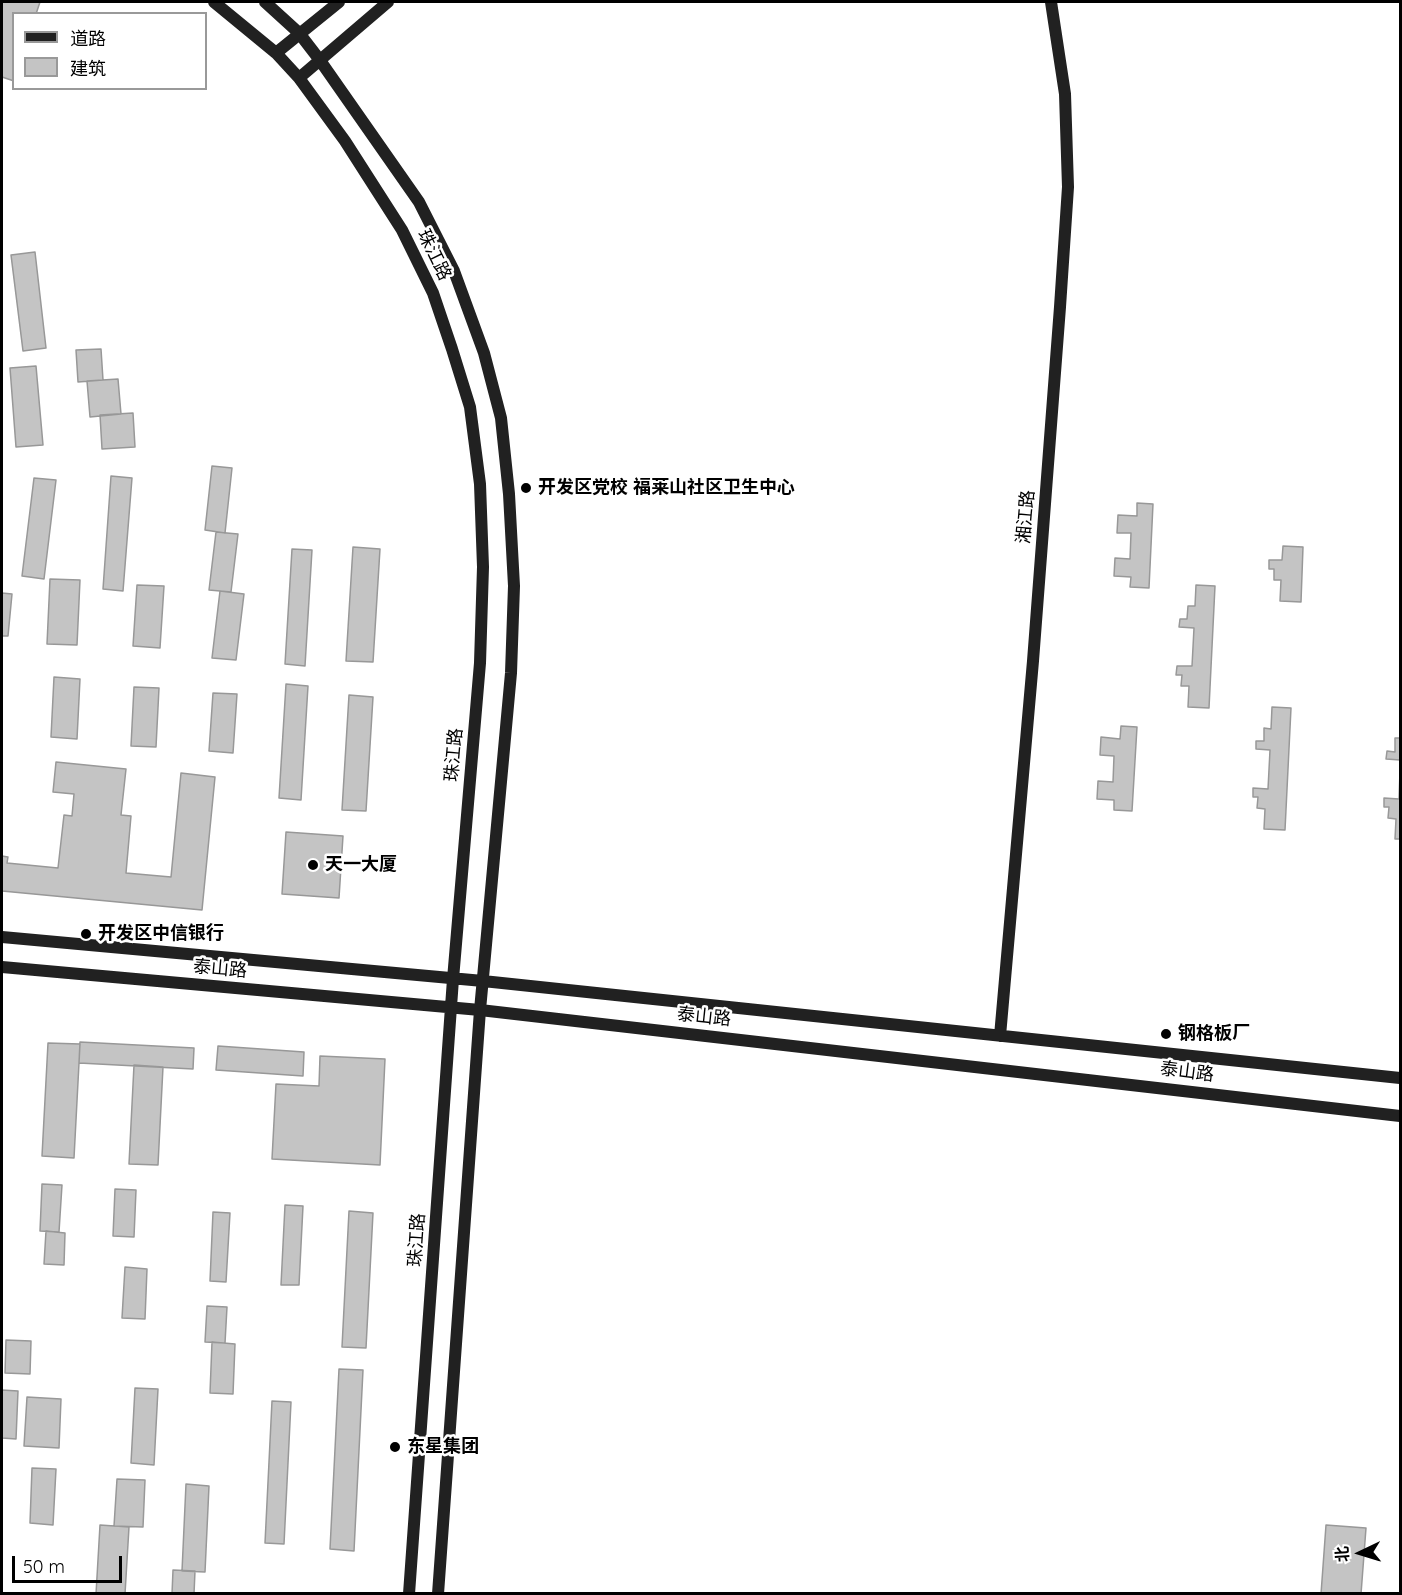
<!DOCTYPE html>
<meta charset="utf-8">
<style>
body{margin:0}
#map{position:relative;width:1402px;height:1595px;overflow:hidden;background:#fff;font-family:Quicksand,"Noto Sans SC",sans-serif}
canvas{display:block}
.frame{position:absolute;inset:0;border:3px solid #000;pointer-events:none}
.legend{position:absolute;left:12px;top:12px;width:195px;height:78px;box-sizing:border-box;background:#fff;border:2px solid #999;margin:0;padding:8px 10px;list-style:none;font-size:18px;color:#000}
.legend li{display:flex;align-items:center;gap:12px;height:30px}
.legend b{width:30px;border:2px solid #999}
.north{position:absolute;left:1330px;top:1523px;width:60px;height:60px;-webkit-text-stroke:4px #fff;paint-order:stroke;rotate:266deg;font-size:16px;font-weight:700;line-height:24px;text-align:center;color:#000}
.north::after{content:'';display:block;margin:auto;width:21px;height:27px;background:#000;clip-path:polygon(50% 0,100% 100%,50% 72%,0 100%)}
.scale{position:absolute;left:12px;top:1556px;width:110px;height:27px;box-sizing:border-box;border:3px solid #000;border-top:0;padding-left:8px;font-size:18px;line-height:21px;white-space:nowrap;color:#000;-webkit-text-stroke:4px #fff;paint-order:stroke}
</style>
<div id="map">
<canvas width="1402" height="1595"></canvas>
<div class="frame"></div>
<ul class="legend">
<li><b style="height:8px;background:#212121"></b>道路</li>
<li><b style="height:16px;background:#c4c4c4"></b>建筑</li>
</ul>
<div class="north">北</div>
<div class="scale">50 m</div>
</div>
<script>
const g = document.querySelector('canvas').getContext('2d');
g.lineJoin = 'round';
function fill(path, color) { g.fillStyle = color; g.fill(path, 'evenodd'); }
function trace(path, color, width, dash) { g.strokeStyle = color; g.lineWidth = width; g.lineCap = dash ? 'butt' : 'round'; g.setLineDash(dash || []); g.stroke(path); }
function drawText(font, color, halo, rows, align = 'center') {
  g.font = font + ' Quicksand,"Noto Sans SC",sans-serif'; g.lineWidth = 5; g.setLineDash([]); g.textBaseline = 'middle'; g.strokeStyle = halo; g.fillStyle = color; for (const [text, x, y, turn = 0] of rows) {
    g.save(); g.translate(x, y); g.rotate((+turn || 0) * Math.PI / 180); g.textAlign = isNaN(turn) ? turn : align; if (halo) g.strokeText(text, 0, 0); g.fillText(text, 0, 0); g.restore();
  }
}
const building = new Path2D(`
 M 2,2 L 40,2 L 36,14 L 14,14 L 14,81 L 2,77 Z
 M 35,252 L 46,348 L 23,351 L 11,255 Z
 M 101,349 L 103,380 L 78,382 L 76,350 Z
 M 36,366 L 43,445 L 16,447 L 10,368 Z
 M 118,379 L 121,414 L 90,417 L 87,381 Z
 M 133,413 L 135,447 L 102,449 L 100,415 Z
 M 212,466 L 232,468 L 225,533 L 205,530 Z
 M 111,476 L 132,478 L 123,591 L 103,589 Z
 M 34,478 L 56,480 L 44,579 L 22,576 Z
 M 1137,503 L 1153,504 L 1149,588 L 1130,587 L 1131,577 L 1114,576 L 1115,558 L 1130,559 L 1131,533 L 1117,533 L 1118,515 L 1137,516 Z
 M 216,532 L 238,534 L 231,592 L 209,590 Z
 M 1283,546 L 1303,547 L 1301,602 L 1280,601 L 1281,580 L 1274,580 L 1274,569 L 1269,569 L 1269,560 L 1282,560 Z
 M 353,547 L 380,549 L 373,662 L 346,661 Z
 M 292,549 L 312,550 L 305,666 L 285,664 Z
 M 50,579 L 80,580 L 77,645 L 47,644 Z
 M 137,585 L 164,586 L 160,648 L 133,646 Z
 M 1196,585 L 1215,586 L 1209,708 L 1188,707 L 1189,686 L 1181,686 L 1182,675 L 1176,675 L 1177,666 L 1192,666 L 1194,628 L 1179,627 L 1180,619 L 1187,619 L 1188,606 L 1195,606 Z
 M 220,591 L 244,594 L 236,660 L 212,658 Z
 M 2,593 L 12,594 L 8,636 L 2,636 Z
 M 54,677 L 80,679 L 77,739 L 51,737 Z
 M 286,684 L 308,686 L 301,800 L 279,798 Z
 M 134,687 L 159,688 L 156,747 L 131,746 Z
 M 213,693 L 237,694 L 233,753 L 209,751 Z
 M 349,695 L 373,697 L 366,811 L 342,810 Z
 M 1272,707 L 1291,708 L 1285,830 L 1264,829 L 1265,809 L 1257,808 L 1258,797 L 1253,797 L 1253,788 L 1268,789 L 1270,750 L 1256,749 L 1256,741 L 1264,741 L 1264,728 L 1271,729 Z
 M 1121,726 L 1137,727 L 1132,811 L 1114,810 L 1114,800 L 1097,799 L 1098,781 L 1113,782 L 1114,756 L 1100,755 L 1101,737 L 1120,739 Z
 M 1395,738 L 1400,738 L 1400,760 L 1386,759 L 1387,751 L 1395,752 Z
 M 56,762 L 126,769 L 121,815 L 131,816 L 126,873 L 171,877 L 181,773 L 215,777 L 202,910 L 2,891 L 2,856 L 8,857 L 7,863 L 58,868 L 64,815 L 72,816 L 74,794 L 53,792 Z
 M 1400,771 L 1400,839 L 1395,839 L 1396,819 L 1388,818 L 1389,807 L 1384,807 L 1384,798 L 1399,799 Z
 M 286,832 L 343,836 L 339,898 L 282,894 Z
 M 80,1042 L 194,1048 L 193,1069 L 79,1063 Z
 M 48,1043 L 80,1044 L 74,1158 L 42,1156 Z
 M 218,1046 L 304,1052 L 303,1076 L 216,1070 Z
 M 320,1056 L 385,1059 L 380,1165 L 272,1159 L 276,1084 L 319,1086 Z
 M 134,1065 L 163,1067 L 158,1165 L 129,1164 Z
 M 42,1184 L 62,1185 L 59,1232 L 40,1231 Z
 M 115,1189 L 136,1190 L 134,1237 L 113,1236 Z
 M 285,1205 L 303,1206 L 299,1285 L 281,1285 Z
 M 349,1211 L 373,1213 L 366,1348 L 342,1347 Z
 M 213,1212 L 230,1213 L 226,1282 L 210,1281 Z
 M 46,1231 L 65,1233 L 64,1265 L 44,1264 Z
 M 125,1267 L 147,1269 L 145,1319 L 122,1318 Z
 M 207,1306 L 227,1307 L 225,1343 L 205,1342 Z
 M 6,1340 L 31,1341 L 30,1374 L 5,1373 Z
 M 212,1342 L 235,1344 L 233,1394 L 210,1393 Z
 M 339,1369 L 363,1370 L 354,1551 L 330,1549 Z
 M 135,1388 L 158,1389 L 154,1465 L 131,1463 Z
 M 2,1390 L 18,1391 L 16,1439 L 2,1438 Z
 M 27,1397 L 61,1399 L 59,1448 L 24,1446 Z
 M 272,1401 L 291,1402 L 284,1544 L 265,1543 Z
 M 32,1468 L 56,1469 L 53,1525 L 30,1523 Z
 M 117,1479 L 145,1480 L 143,1527 L 114,1526 Z
 M 186,1484 L 209,1486 L 205,1572 L 182,1571 Z
 M 100,1525 L 129,1527 L 125,1594 L 96,1594 Z
 M 1326,1525 L 1366,1528 L 1361,1594 L 1321,1594 Z
 M 173,1570 L 195,1571 L 194,1594 L 172,1594 Z`);
const secondary = new Path2D(`
 M 214,2 L 276,53 L 299,78 L 345,141 L 402,230 L 433,293 L 452,349 L 470,407 L 480,484 L 483,567 L 480,663 L 453,979 L 409,1594
 M 265,2 L 299,33 L 319,59 L 419,202 L 454,271 L 484,353 L 501,418 L 509,494 L 514,586 L 511,673 L 480,1010 L 438,1594
 M 276,53 L 339,2
 M 299,78 L 388,2
 M 2,937 L 483,981 L 1400,1078
 M 2,967 L 480,1010 L 1400,1116
 M 1000,1036 L 1033,661 L 1060,307 L 1068,187 L 1065,94 L 1051,2`);
const markers = [
 [526,488,6,"#000"],
 [313,865,6,"#000"],
 [86,934,6,"#000"],
 [1166,1034,6,"#000"],
 [395,1447,6,"#000"]
];
const streetNames = [
 ["珠江路",434,255,64],
 ["湘江路",1026,517,-85],
 ["珠江路",454,755,-85],
 ["泰山路",220,969,5],
 ["泰山路",704,1017,6],
 ["泰山路",1187,1072,7],
 ["珠江路",417,1240,-86]
];
const poiNames = [
 ["开发区党校 福莱山社区卫生中心",538,488],
 ["天一大厦",325,865],
 ["开发区中信银行",98,934],
 ["钢格板厂",1178,1034],
 ["东星集团",407,1447]
];
fill(building, '#c4c4c4');
trace(building, '#989898', 1.5);
trace(secondary, '#212121', 12);
for (const [x, y, r, color] of markers) { const dot = new Path2D(); dot.arc(x, y, r, 0, 2 * Math.PI); g.fillStyle = color; g.fill(dot); trace(dot, '#fff', 2); }
drawText('18px', '#000', '#fff', streetNames);
drawText('bold 18px', '#000', '#fff', poiNames, 'left');
</script>
